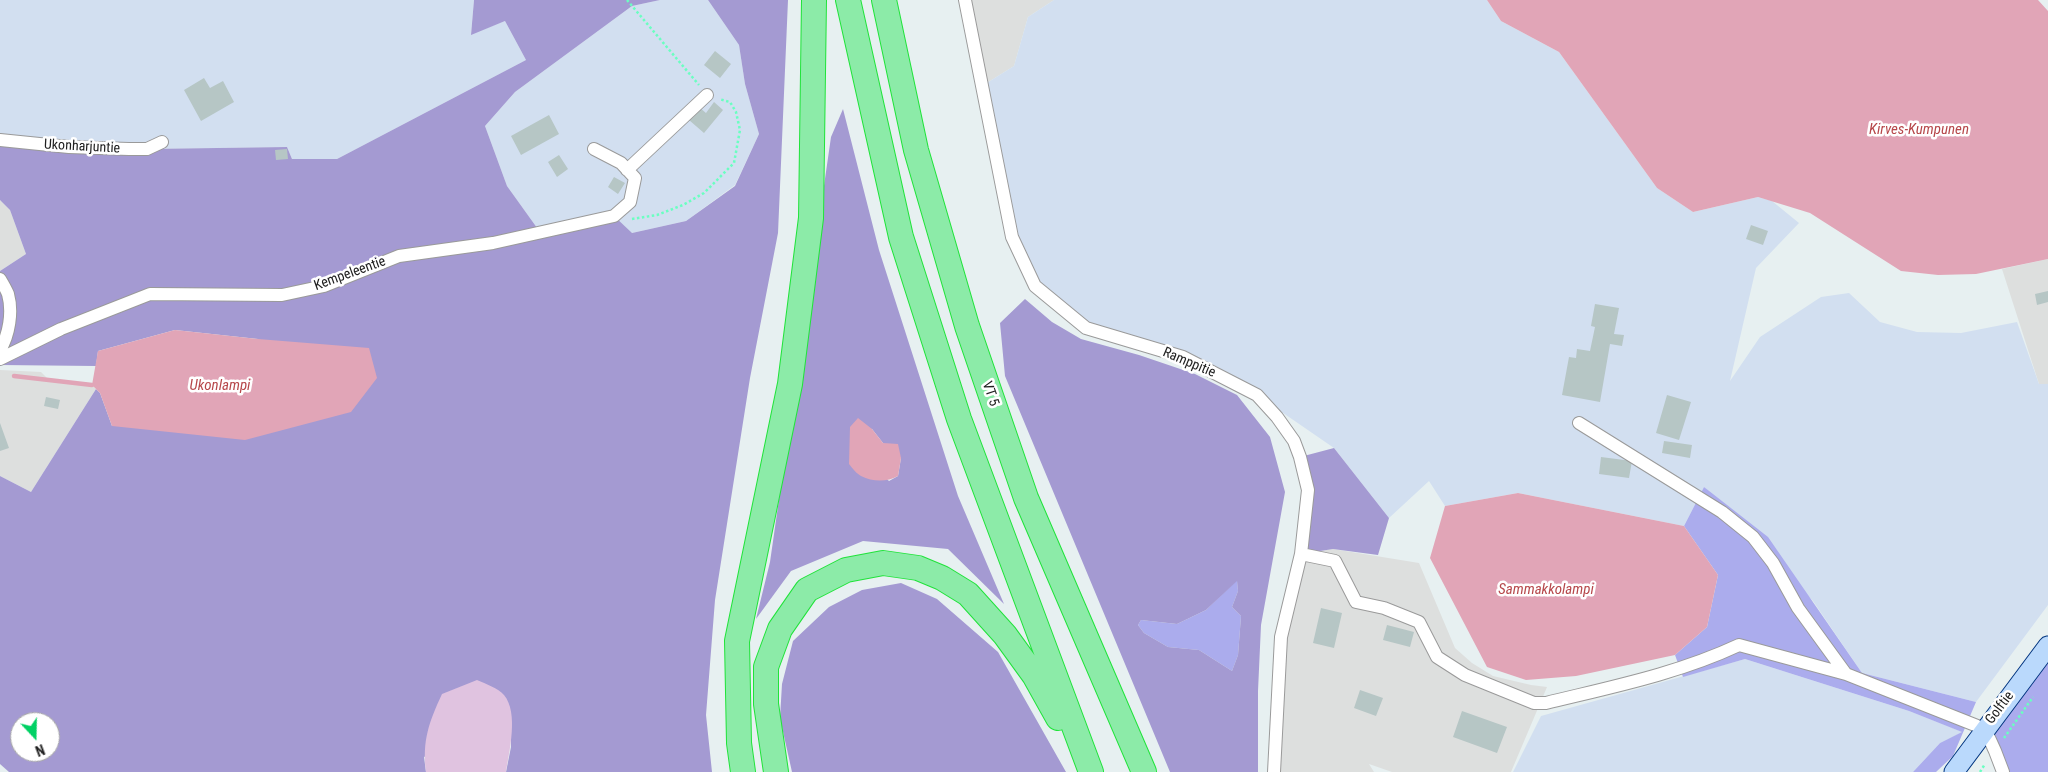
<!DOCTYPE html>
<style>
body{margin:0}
#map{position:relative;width:2048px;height:772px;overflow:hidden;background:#e7f0f1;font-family:"Roboto Condensed",sans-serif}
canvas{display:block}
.north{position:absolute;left:10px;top:712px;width:50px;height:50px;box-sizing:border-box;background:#fff;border:1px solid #a6a6a6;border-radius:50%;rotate:159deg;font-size:14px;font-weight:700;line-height:20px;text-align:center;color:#202020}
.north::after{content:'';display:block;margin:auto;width:18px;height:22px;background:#00d164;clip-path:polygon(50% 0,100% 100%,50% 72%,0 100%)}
</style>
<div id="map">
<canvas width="2048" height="772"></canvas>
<div class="north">N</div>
</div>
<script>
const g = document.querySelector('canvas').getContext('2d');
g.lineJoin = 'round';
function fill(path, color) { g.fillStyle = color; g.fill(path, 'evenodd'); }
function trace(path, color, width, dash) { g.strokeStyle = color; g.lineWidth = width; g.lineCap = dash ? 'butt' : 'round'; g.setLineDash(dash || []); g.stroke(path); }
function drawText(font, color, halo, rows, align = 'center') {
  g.font = font + ' "Roboto Condensed",sans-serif'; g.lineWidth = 5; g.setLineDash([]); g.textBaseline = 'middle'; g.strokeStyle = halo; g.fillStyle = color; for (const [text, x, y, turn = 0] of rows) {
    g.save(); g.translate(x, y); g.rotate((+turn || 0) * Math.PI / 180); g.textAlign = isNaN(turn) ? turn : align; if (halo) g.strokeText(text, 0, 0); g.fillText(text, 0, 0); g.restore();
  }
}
const residential = new Path2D(`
 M 965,0 L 1054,0 L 1028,17 L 1014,66 L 982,86 Z
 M 0,200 L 10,210 L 26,254 L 0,271 Z
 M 2048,259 L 2048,384 L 2039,384 L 2002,269 Z
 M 0,370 L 41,372 L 49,380 L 92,385 L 96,389 L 31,492 L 0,476 Z
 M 1333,549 L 1419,563 L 1455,648 L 1472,663 L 1493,676 L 1531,685 L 1547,687 L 1511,772 L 1392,772 L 1369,764 L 1374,772 L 1274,772 L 1281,637 L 1301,554 Z`);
const farmland = new Path2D(`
 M 0,0 L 474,0 L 471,34 L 505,21 L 526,60 L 337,159 L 292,159 L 287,147 L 147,149 L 0,140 Z
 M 660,0 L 708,0 L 739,45 L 745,84 L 759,134 L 735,185 L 686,221 L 632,233 L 540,232 L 507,186 L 485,126 L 515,92 L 632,6 Z
 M 1054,0 L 1487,0 L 1501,21 L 1559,52 L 1657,188 L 1693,212 L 1758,197 L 1772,201 L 1799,223 L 1756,268 L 1730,381 L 1760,337 L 1821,297 L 1849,293 L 1880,322 L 1917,332 L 1961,333 L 2017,322 L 2039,384 L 2048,384 L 2048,605 L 1976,702 L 1862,673 L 1813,601 L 1704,487 L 1684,526 L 1518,493 L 1445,506 L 1429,481 L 1389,518 L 1334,448 L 1257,395 L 1183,357 L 1086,328 L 1035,286 L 1012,237 L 982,86 L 1014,66 L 1028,17 Z
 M 1745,659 L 1909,711 L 1963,732 L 1940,743 L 1913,772 L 1513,772 L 1541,716 Z`);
const grass = new Path2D(`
 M 1704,487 L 1768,537 L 1862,673 L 1976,702 L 1953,756 L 1936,772 L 1913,772 L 1940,743 L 1962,732 L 1909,711 L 1745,659 L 1683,677 L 1675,655 L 1707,627 L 1718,575 L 1684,526 Z
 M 1237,580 L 1238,591 L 1232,607 L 1241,616 L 1238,655 L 1232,671 L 1199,650 L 1168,647 L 1144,633 L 1138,625 L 1141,620 L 1177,624 L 1206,610 Z
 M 2048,647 L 2048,772 L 2003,772 L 1985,729 Z`);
const forest = new Path2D(`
 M 474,0 L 660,0 L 632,6 L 515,92 L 485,126 L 507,186 L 540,232 L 614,216 L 632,233 L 686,221 L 735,186 L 759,134 L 745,84 L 739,45 L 708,0 L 788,0 L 778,233 L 750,378 L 715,600 L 706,715 L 712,772 L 506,772 L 511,747 L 511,720 L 424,757 L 426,772 L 9,772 L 0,764 L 0,476 L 31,492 L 96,389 L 100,393 L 112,426 L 258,339 L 175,330 L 98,351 L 96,366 L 0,365 L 0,271 L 26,254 L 10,210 L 0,200 L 0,140 L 147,149 L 287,147 L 292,159 L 337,159 L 526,60 L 505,21 L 471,35 ZM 20,722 L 50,722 L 50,752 L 20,752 Z
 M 843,109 L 879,250 L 958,496 L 1004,604 L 948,549 L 863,541 L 791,571 L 756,619 L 770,562 L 831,137 ZM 850,427 L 872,429 L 883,443 L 901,458 L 898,476 L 889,481 L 851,444 Z
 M 1025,299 L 1052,322 L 1081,339 L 1139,355 L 1195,374 L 1237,395 L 1270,437 L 1285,492 L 1261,625 L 1258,691 L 1258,772 L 1170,772 L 1005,376 L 1000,323 ZM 1237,581 L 1238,591 L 1232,607 L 1241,616 L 1238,655 L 1232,671 L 1199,650 L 1168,647 L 1144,633 L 1138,625 L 1141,620 L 1177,624 L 1206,610 Z
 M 1334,448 L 1389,518 L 1378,555 L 1333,549 L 1301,554 L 1308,490 L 1300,457 Z
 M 901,583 L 937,599 L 998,652 L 1066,772 L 792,772 L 780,718 L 782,684 L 793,641 L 829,607 L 862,590 Z`);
const wetland = new Path2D(`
 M 477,680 C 486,684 498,688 504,695 C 519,713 509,752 506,772 L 426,772 C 422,741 429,722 442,694 Z`);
const water = new Path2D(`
 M 1487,0 L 2038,0 L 2048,11 L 2048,259 L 1976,274 L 1938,275 L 1901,271 L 1810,213 L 1758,197 L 1693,212 L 1657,188 L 1559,52 L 1501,21 Z
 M 175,330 L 258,339 L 369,348 L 377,378 L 351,412 L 245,440 L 112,426 L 100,393 L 92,385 L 98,351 Z
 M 858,418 L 872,429 L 883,443 L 898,444 L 901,458 L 898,476 C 887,482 873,482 861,476 C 857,474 852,468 849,464 L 850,427 Z
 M 1518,493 L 1684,526 L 1718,575 L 1707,627 L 1675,655 L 1576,676 L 1526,680 L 1487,667 L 1430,558 L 1445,506 Z`);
const stream = new Path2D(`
 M 14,376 L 92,385`);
const building = new Path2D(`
 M 715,51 L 731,64 L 720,78 L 704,65 Z
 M 204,78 L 210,88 L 223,81 L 234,102 L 201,121 L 184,90 Z
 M 714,102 L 723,110 L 704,133 L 689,120 L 700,108 L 706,113 Z
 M 549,115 L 559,134 L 521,155 L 511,136 Z
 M 287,149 L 288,159 L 276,160 L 275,150 Z
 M 559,155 L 568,169 L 557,177 L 548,162 Z
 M 614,177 L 625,183 L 618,194 L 608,187 Z
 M 1751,225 L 1768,231 L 1763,245 L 1746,239 Z
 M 2048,291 L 2048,302 L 2037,305 L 2035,294 Z
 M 1595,304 L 1619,308 L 1614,334 L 1624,335 L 1622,346 L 1610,344 L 1600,402 L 1562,395 L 1569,357 L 1576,358 L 1577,349 L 1590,351 L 1595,327 L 1591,326 Z
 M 1667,395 L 1691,402 L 1679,440 L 1656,433 Z
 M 46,397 L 60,400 L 58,409 L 44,406 Z
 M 0,423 L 9,448 L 0,451 Z
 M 1664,441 L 1692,445 L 1690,458 L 1662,453 Z
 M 1601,457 L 1632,461 L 1629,478 L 1599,474 Z
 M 1321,608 L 1342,613 L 1334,648 L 1313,643 Z
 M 1387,625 L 1414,632 L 1410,647 L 1383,640 Z
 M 1360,690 L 1383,698 L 1376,716 L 1354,708 Z
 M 1462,711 L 1507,727 L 1497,753 L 1453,737 Z`);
const path = new Path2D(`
 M 627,0 L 699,85
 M 632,219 L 657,215 L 683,205 L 704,193 L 734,163 L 740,130 L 736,112 L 730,102 L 719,99
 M 2004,738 L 2033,697
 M 1980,772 L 1985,764`);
const street = new Path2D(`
 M 965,0 L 1012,237 L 1035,286 L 1086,328 L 1183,357 L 1257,395 L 1277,417 L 1294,441 L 1300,457 L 1308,490 L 1301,554 L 1281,637 L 1274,772
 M 0,140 L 69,147 L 129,149 L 147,149 L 162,142
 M 627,170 L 707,95
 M 0,279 C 3,284 6,289 8,294 C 13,312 9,335 0,350
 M 0,359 L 61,329 L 150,294 L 282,295 L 324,286 L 399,256 L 493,243 L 614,216 L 630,202 L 635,178 L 621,163 L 594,149
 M 1579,423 L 1722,512 L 1753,537 L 1773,563 L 1798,608 L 1846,674
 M 1301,554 L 1335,561 L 1356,602 L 1384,608 L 1419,622 L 1437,657 L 1465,675 L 1534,703 L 1546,703 C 1611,687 1677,674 1739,645 L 1846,674 L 1985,729 L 1995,751 L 2003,772`);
const secondary = new Path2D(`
 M 1954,772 L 2048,646`);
const highway = new Path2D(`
 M 848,0 L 901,237 L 959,419 L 1091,772
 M 884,0 L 916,150 L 967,326 L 1026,498 L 1144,772
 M 743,772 L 739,743 L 737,641 L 790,384 L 811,218 L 814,0
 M 776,772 L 766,704 L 766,667 L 780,629 L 807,590 L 846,570 L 883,563 L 918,568 L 942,578 L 968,594 L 1005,635 L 1034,675 L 1058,718`);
const streetNames = [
 ["Ukonharjuntie",82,147,3],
 ["Kempeleentie",350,274,-20],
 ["Ramppitie",1189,363,23],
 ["VT 5",990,394,71],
 ["Golftie",2000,708,-53]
];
const waterNames = [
 ["Kirves-Kumpunen",1919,130],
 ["Ukonlampi",220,386],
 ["Sammakkolampi",1546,590]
];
fill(residential, '#dddfde');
fill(farmland, '#d2dff0');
fill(grass, '#abaced');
fill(forest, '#a49ad2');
fill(wetland, '#e0c3e0');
fill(water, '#e1a5b7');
trace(stream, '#e1a5b7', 4.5);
fill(building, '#b6c6c5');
trace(street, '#9a9a9a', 14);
trace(secondary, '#00347f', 21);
trace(highway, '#20e33a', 26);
trace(path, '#6affc1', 2.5, [2.5, 2.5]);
trace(street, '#fff', 12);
trace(secondary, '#bad9fc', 19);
trace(highway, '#8ceba8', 24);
drawText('14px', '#202020', '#fff', streetNames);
drawText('italic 15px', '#b6474a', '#fff', waterNames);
</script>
